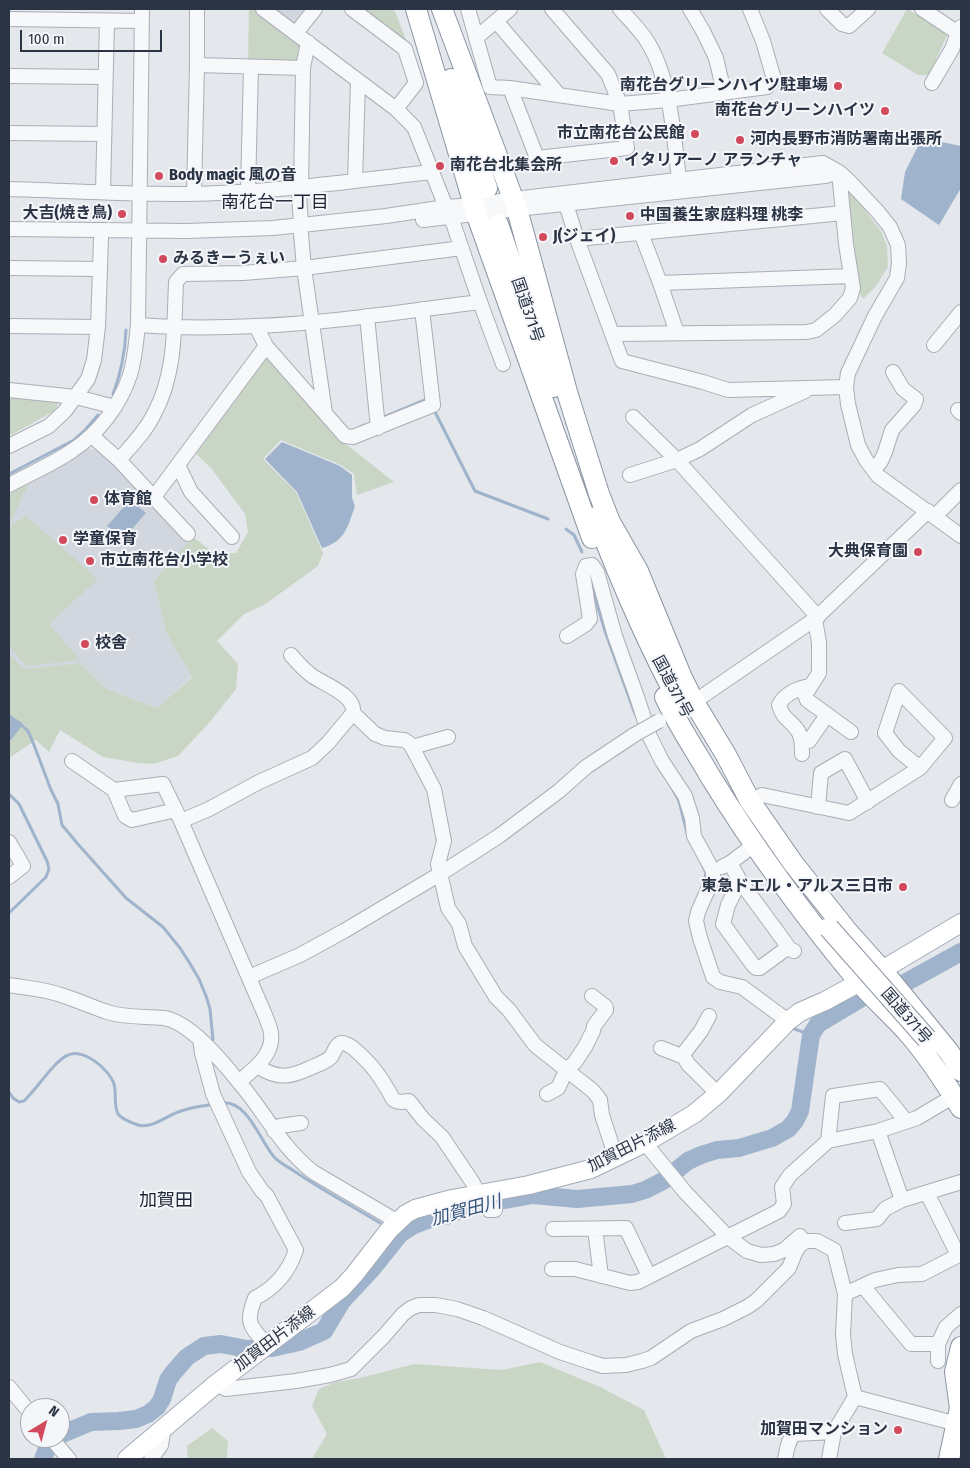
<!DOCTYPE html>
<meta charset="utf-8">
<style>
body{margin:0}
#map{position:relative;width:970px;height:1468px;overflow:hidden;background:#e4e7ec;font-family:"Fira Sans Condensed",sans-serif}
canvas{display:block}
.frame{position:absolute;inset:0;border:10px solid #2b3445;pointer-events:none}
.north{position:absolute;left:20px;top:1398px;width:50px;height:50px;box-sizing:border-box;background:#f4f6f9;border:1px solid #a4a8b1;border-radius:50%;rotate:37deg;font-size:14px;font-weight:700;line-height:20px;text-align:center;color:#2b3445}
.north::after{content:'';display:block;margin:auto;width:18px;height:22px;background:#d1495b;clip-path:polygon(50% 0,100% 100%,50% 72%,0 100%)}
.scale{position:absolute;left:20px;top:30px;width:142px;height:22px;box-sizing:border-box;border:2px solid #2b3445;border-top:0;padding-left:6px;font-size:15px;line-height:18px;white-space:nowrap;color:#2b3445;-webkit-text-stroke:4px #f4f6f9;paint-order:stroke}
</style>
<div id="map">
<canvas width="970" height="1468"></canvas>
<div class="frame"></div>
<div class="north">N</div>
<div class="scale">100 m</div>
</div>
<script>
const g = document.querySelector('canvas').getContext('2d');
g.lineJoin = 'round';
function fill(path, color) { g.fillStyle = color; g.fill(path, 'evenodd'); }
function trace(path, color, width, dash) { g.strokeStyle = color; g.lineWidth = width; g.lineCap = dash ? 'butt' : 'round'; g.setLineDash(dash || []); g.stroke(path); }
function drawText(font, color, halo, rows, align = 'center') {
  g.font = font + ' "Fira Sans Condensed","Noto Sans JP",sans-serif'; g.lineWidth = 4; g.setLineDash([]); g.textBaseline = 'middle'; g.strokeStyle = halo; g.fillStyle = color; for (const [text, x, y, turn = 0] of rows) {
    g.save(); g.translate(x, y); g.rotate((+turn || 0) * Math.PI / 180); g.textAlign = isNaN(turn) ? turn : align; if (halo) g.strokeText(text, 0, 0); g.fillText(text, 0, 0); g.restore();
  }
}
const built = new Path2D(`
 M 270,9 L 308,9 L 298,22 L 290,23 Z
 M 88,449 L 99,449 L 190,541 L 154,581 L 166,632 L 192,676 L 157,708 L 105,688 L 80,663 L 25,669 L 9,654 L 9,494 L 69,462 Z`);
const green = new Path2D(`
 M 249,9 L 256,9 L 299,41 L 301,45 L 298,62 L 248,62 Z
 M 358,9 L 394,9 L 409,47 Z
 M 907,9 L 948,33 L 929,75 L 918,75 L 882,53 Z
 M 848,189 L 881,231 L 887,246 L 888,267 L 876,286 L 863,299 L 857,289 L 845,190 Z
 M 266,358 L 342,441 L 394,482 L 357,495 L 354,474 L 341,465 L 281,440 L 263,459 L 296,492 L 323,553 L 318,566 L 264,605 L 244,614 L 217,641 L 238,664 L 236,689 L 209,723 L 178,756 L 154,764 L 138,763 L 103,757 L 60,730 L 49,752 L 36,740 L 9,758 L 9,654 L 25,669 L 80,663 L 105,688 L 157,708 L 192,677 L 166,632 L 154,581 L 193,537 L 215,554 L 236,553 L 248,532 L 245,514 L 211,468 L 196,454 Z
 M 9,393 L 53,399 L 58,403 L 56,410 L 9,436 Z
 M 29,483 L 10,523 L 9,524 L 9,494 Z
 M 26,516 L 98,579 L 49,624 L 80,660 L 27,666 L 9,646 L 9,527 Z
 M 540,1362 L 600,1387 L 644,1410 L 666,1459 L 312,1459 L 327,1434 L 312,1406 L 319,1389 L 336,1382 L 360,1378 L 414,1364 L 502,1370 Z
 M 212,1428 L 228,1441 L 227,1459 L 188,1459 L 187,1446 Z`);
const water = new Path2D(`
 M 922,138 L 961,146 L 961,188 L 939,225 L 901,199 L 905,172 Z
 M 282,442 L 340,466 L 352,475 L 352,498 L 355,506 C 348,526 345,542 322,548 L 297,492 L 265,459 Z
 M 130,500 L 146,513 L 123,539 L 107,526 Z
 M 9,714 L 22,723 L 21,727 L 11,740 L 9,740 Z`);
const stream = new Path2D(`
 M 113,394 C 121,373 125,353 126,330
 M 434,410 L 475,491 L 548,519
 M 384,417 L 425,400
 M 358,428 L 365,425
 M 9,474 L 74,440 L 85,430 L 98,415
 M 566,529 L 574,535 L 582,552
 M 590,580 L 605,631 L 635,714
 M 19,723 L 28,731 L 34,745 L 51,790 L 58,804 L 62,825 L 77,843 L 126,898 L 163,927 L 180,948 L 189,962 L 199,979 L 206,996 L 210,1009 L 213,1040
 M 645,741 L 651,753
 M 671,786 L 679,801 L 688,837
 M 9,794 L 19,804 L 47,861 L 49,869 L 46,877 L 9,913
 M 701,862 L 706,873 L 704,882
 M 792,1028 L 811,1035
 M 9,1092 L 13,1098 L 19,1102 L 24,1101 C 37,1088 44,1076 57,1063 C 60,1061 63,1057 66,1056 C 82,1046 109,1069 114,1084 C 117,1094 113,1104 118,1114 C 122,1119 132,1123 138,1125 C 153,1129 167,1115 181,1111 C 192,1107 203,1106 215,1104
 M 221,1103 C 248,1099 260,1142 275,1158 C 280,1163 288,1167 294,1171 C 322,1190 352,1206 380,1223`);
const river = new Path2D(`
 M 903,984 L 961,952
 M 60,1435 L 91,1422 L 119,1421 L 136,1419 L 148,1414 L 157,1407 L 162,1399 L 168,1380 L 173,1373 L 187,1357 L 204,1346 L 221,1344 L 247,1349 L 272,1348 L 299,1342 L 324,1331 L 342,1301 L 371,1270 L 400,1234 L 414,1225 L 427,1220 L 446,1216 L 454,1212 L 488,1203 L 533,1195 L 577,1199 L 632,1194 L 645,1190 L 663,1181 L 688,1161 L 701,1155 L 717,1150 L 739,1148 L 772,1138 L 788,1129 L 795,1121 L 800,1111 L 811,1035 L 818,1024 L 860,999
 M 43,1459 L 47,1449 L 57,1438`);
const minor = new Path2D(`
 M 263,9 L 396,109 L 414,127 L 446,207
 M 352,9 L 405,49 L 416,83 L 396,109
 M 468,9 L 490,87 L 510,88 L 620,104 L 668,100 L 767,87 L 774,79 L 763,41 L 750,9
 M 620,9 C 628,18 638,28 645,38 C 672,77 674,142 680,188
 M 690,9 L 703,31 L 716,58 L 724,92
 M 827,9 L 842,24 L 849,26 L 868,9
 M 922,9 L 958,33
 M 9,19 L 142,21
 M 496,21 L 559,95
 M 296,33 L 315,9
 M 476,38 L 510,9
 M 197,65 L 303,68
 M 9,76 L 105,77
 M 932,83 L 952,49 L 958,33 L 961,27
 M 510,88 L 537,158 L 627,148 L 620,104 L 608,74 L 552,9
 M 9,133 L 104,134
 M 355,181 L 358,81
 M 9,189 C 78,191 149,196 219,193 C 290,190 361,180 431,172
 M 103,191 L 107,21
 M 248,191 L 251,67
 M 194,193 L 197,65 L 197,9
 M 566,204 L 577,239 L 622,361 L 703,382 L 728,390 L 846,387
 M 451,217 L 480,302 L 503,364
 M 423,220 L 517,209 L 825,176 L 839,172
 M 301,225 L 299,195 L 301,187 L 303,68 L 308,42
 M 9,229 L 186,231 L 273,228 L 386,216 L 446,207 L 474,205 L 514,199 L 823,163 L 839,172 L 850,182 L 878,212 L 890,227 L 898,245 L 899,263 L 897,278 L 875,316 L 848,373 L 846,387 L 848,404 L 858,445 L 866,460 L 878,476 L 961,536
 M 641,233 L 660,283 L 677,333
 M 301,234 L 304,268 L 325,413
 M 577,239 L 843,213
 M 9,268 L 99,269
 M 660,283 L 851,276
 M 367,316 L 378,428
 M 138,325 C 177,328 217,328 256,326 C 331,323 406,311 480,302
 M 9,326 L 98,327
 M 256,326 L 266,346 L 345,436 L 353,437 L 433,405 L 422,309
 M 612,334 L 807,332 L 816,330 L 835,315 L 850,298 L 853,288 L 846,244 L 839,172
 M 934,345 L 961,312
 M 9,390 L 76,397 L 115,407
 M 958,410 L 961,413
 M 633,417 L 677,460 L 818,617
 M 92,436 L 119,460 L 188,534
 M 9,446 L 49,426 L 65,411 L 88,379 L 94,360 L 98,327 L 101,238
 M 119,460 C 131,446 146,431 154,414 C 176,374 174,326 176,282 L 183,274 L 243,273 L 304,268 L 462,248
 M 178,465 L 191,492 L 232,537
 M 874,470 L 881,461 L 885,452 L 892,430 L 914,405 L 916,399 L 903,389 L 893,372
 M 630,475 L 677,460 L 700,449 L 752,415 L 805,391
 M 9,485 C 29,474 55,463 73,450 C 99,433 120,405 130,375 C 135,359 136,342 138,325 L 142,9
 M 154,497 L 266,346
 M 935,516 L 961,490
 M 815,619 L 819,643 L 819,673 L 805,695 L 807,700 L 851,732
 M 567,636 L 586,624 L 590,619 L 583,574 L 586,566 L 592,565 L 597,572 L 615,636 L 637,697 L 650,737 L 662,761 L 685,796 L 692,818 L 694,836 L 713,871 L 713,878 L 698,912 L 696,921 L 700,938 L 713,977 L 720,982 L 742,987 L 788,1021
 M 291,655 C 297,662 303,669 311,675 C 323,684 356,695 353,713 L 375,734 L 385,738 L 404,740 L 409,743 L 412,747 L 434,789 L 444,841 L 438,864 L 448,908 L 459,924 L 465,946 L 496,997 L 509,1010 L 535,1045 L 593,1091 L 600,1100 L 602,1115 L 616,1158
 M 694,702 L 815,619 L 928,511
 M 809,741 L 827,715
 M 412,747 L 448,737
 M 802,754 C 802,744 802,734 795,727 C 787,718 783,718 779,705 C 784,694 798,688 810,686
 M 72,761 L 114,790 L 163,784 L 181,821
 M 114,790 L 125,816 L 132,820 L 176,810
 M 952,800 L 961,784
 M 750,801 L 762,795 L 849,813 L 920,768 L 945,738 L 899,691 L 885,733 L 899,751 L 920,768
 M 818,807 L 821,773 L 845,759 L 868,802
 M 9,842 L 23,866 L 9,877
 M 730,863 L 740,881 L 787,945 L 787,948 L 794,951
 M 722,867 L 730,863 L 754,845
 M 740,881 L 728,905 L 723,924 L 753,965 L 756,968 L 760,968 L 787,948
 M 249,977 L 300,955 L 344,931 L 440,874 L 499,836 L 559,791 L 586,767 L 634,735
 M 9,985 C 26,988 44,989 61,995 C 77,1000 92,1007 107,1012 C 126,1018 145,1016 164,1018 C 190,1022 222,1061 238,1081 C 265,1112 280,1146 313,1172 L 398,1222
 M 200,1039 L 202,1053 L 213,1094 L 249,1172 L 262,1191 L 267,1196 L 296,1250 C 289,1271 275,1288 255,1298 C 245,1323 250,1326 267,1345
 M 661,1048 L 684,1057 L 688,1064 L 718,1094
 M 684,1057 L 684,1053 L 701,1031 L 709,1016
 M 257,1066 C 277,1079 289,1078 310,1068 C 317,1065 326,1062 331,1057 C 334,1053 336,1043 342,1043 C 346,1043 350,1046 353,1048 C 372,1064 381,1077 393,1099 C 397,1103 403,1102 409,1101 L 423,1119 L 442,1137 L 473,1183 L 479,1194
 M 239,1082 C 253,1069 274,1055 271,1034 C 271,1028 267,1021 265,1015 L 181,821 L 209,809 L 259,782 L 312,758 L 328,743 L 353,713
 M 547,1094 L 558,1088 L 566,1071 L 575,1062 L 585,1047 L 593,1031 L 594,1026 L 606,1010 L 606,1008 L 605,1006 L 592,996
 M 274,1131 L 280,1126 L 301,1123
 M 878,1131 L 902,1200
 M 828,1141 L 833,1096 L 880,1089 L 906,1121
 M 645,1143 L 685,1192 L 728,1237 L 747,1251 L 761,1255 L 774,1254 L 784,1250 L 800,1236
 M 486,1193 L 489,1210 L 495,1210
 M 927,1193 L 958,1255
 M 845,1223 L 877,1219 L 885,1209 L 902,1200 L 961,1182
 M 553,1229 L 626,1228 L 649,1276
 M 595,1229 L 601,1276
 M 552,1269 L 575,1269 L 630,1283 L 638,1282 L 779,1211 L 784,1204 L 782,1187 L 790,1175 L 828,1141 L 878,1131 L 917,1118 L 954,1096
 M 863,1286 L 911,1344 L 938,1344
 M 845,1294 L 875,1280 L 898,1275 L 922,1274 L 961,1254
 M 938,1361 L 938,1344 L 946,1327 L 961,1314
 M 216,1384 L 226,1389 L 296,1381 L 330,1375 L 351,1369 L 384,1336 L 403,1314 L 411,1308 L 419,1305 L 436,1305 L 457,1309 L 483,1318 L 560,1352 L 590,1362 L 603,1366 L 626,1365 L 642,1361 L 651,1358 L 691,1331 L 723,1319 L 747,1307 L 756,1301 L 789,1268 L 795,1253 L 799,1246 L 806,1241 L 817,1241 L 834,1250 L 845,1294 L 843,1335 L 845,1354 L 855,1397 L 961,1425
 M 9,1387 L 30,1413
 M 51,1438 L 69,1459
 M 151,1459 L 161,1445 L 164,1427
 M 785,1459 C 787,1451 787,1440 795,1434 L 834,1432
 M 829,1459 L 834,1432 L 855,1397`);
const major = new Path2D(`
 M 127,1459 L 216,1384 L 342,1288 L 354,1275 L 389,1230 L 406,1214 L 415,1209 L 452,1199 L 529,1185 L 591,1169 L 645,1143 L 694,1114 L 719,1093 L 788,1021 L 800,1012 L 825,1001 L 882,970 L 961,923`);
const highway = new Path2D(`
 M 416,9 L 474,205 L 476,213 L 592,538
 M 442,9 L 517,209 L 567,392 L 599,494 L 610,522 L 638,571 L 682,678 L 694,702 L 726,755 L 750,801 L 793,863 L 848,932 L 882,970 L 949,1052 L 961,1071
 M 451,79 L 487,188
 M 498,224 L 553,387
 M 596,517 C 621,582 648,646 682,707
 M 665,697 C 678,725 695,750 710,776 C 754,848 805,917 859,982 C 875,1000 893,1016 909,1034 C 929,1057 945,1082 961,1108
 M 960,1408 L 955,1372 L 961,1347
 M 949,1459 L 961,1403`);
const minorBridge = new Path2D(`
 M 634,735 L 659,721`);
const highwayBridge = new Path2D(`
 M 829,928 L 927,1039`);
const markers = [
 [838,86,5,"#d1495b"],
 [885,111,5,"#d1495b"],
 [695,134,5,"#d1495b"],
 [740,140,5,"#d1495b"],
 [614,161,5,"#d1495b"],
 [440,166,5,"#d1495b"],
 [159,176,5,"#d1495b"],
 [122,214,5,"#d1495b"],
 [630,216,5,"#d1495b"],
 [543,237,5,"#d1495b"],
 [163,259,5,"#d1495b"],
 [94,500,5,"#d1495b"],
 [63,540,5,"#d1495b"],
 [918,552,5,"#d1495b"],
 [90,561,5,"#d1495b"],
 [85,644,5,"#d1495b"],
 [903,887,5,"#d1495b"],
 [898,1430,5,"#d1495b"]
];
const poiNames = [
 ["南花台グリーンハイツ駐車場",828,86,"right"],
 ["南花台グリーンハイツ",875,111,"right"],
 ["市立南花台公民館",685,134,"right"],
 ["河内長野市消防署南出張所",750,140],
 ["イタリアーノ アランチャ",624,161],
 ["南花台北集会所",450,166],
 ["Body magic 風の音",169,176],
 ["大吉(焼き鳥)",112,214,"right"],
 ["中国養生家庭料理 桃李",640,216],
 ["J(ジェイ)",553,237],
 ["みるきーうぇい",173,259],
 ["体育館",104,500],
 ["学童保育",73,540],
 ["大典保育園",908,552,"right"],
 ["市立南花台小学校",100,561],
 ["校舎",95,644],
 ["東急ドエル・アルス三日市",893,887,"right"],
 ["加賀田マンション",888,1430,"right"]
];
const streetNames = [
 ["国道371号",527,310,71],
 ["国道371号",672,687,62],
 ["国道371号",906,1016,49],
 ["加賀田片添線",632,1146,-27],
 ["加賀田片添線",275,1339,-37]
];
const neighbourhoodNames = [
 ["南花台一丁目",275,203],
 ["加賀田",166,1201]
];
const waterNames = [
 ["加賀田川",466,1211,-15]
];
fill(built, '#d2d6de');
fill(green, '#c9d6c5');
fill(water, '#9fb4cc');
trace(stream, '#9fb4cc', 3);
trace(river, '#9fb4cc', 18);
trace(minor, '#a9aeb7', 16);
trace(major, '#a3abb8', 20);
trace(highway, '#8b94a3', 22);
trace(minor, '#f7f8fa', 14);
trace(major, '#fff', 18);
trace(highway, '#fff', 20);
trace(minorBridge, '#a9aeb7', 16, []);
trace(highwayBridge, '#8b94a3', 22, []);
trace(minorBridge, '#f7f8fa', 14);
trace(highwayBridge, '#fff', 20);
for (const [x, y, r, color] of markers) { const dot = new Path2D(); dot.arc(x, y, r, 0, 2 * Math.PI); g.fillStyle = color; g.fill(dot); trace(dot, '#f4f6f9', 2); }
drawText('bold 16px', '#2b3445', '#f4f6f9', poiNames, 'left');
drawText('16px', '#2b3445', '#f4f6f9', streetNames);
drawText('18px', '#1d2536', '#f4f6f9', neighbourhoodNames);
drawText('italic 18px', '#34527a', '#f4f6f9', waterNames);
</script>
